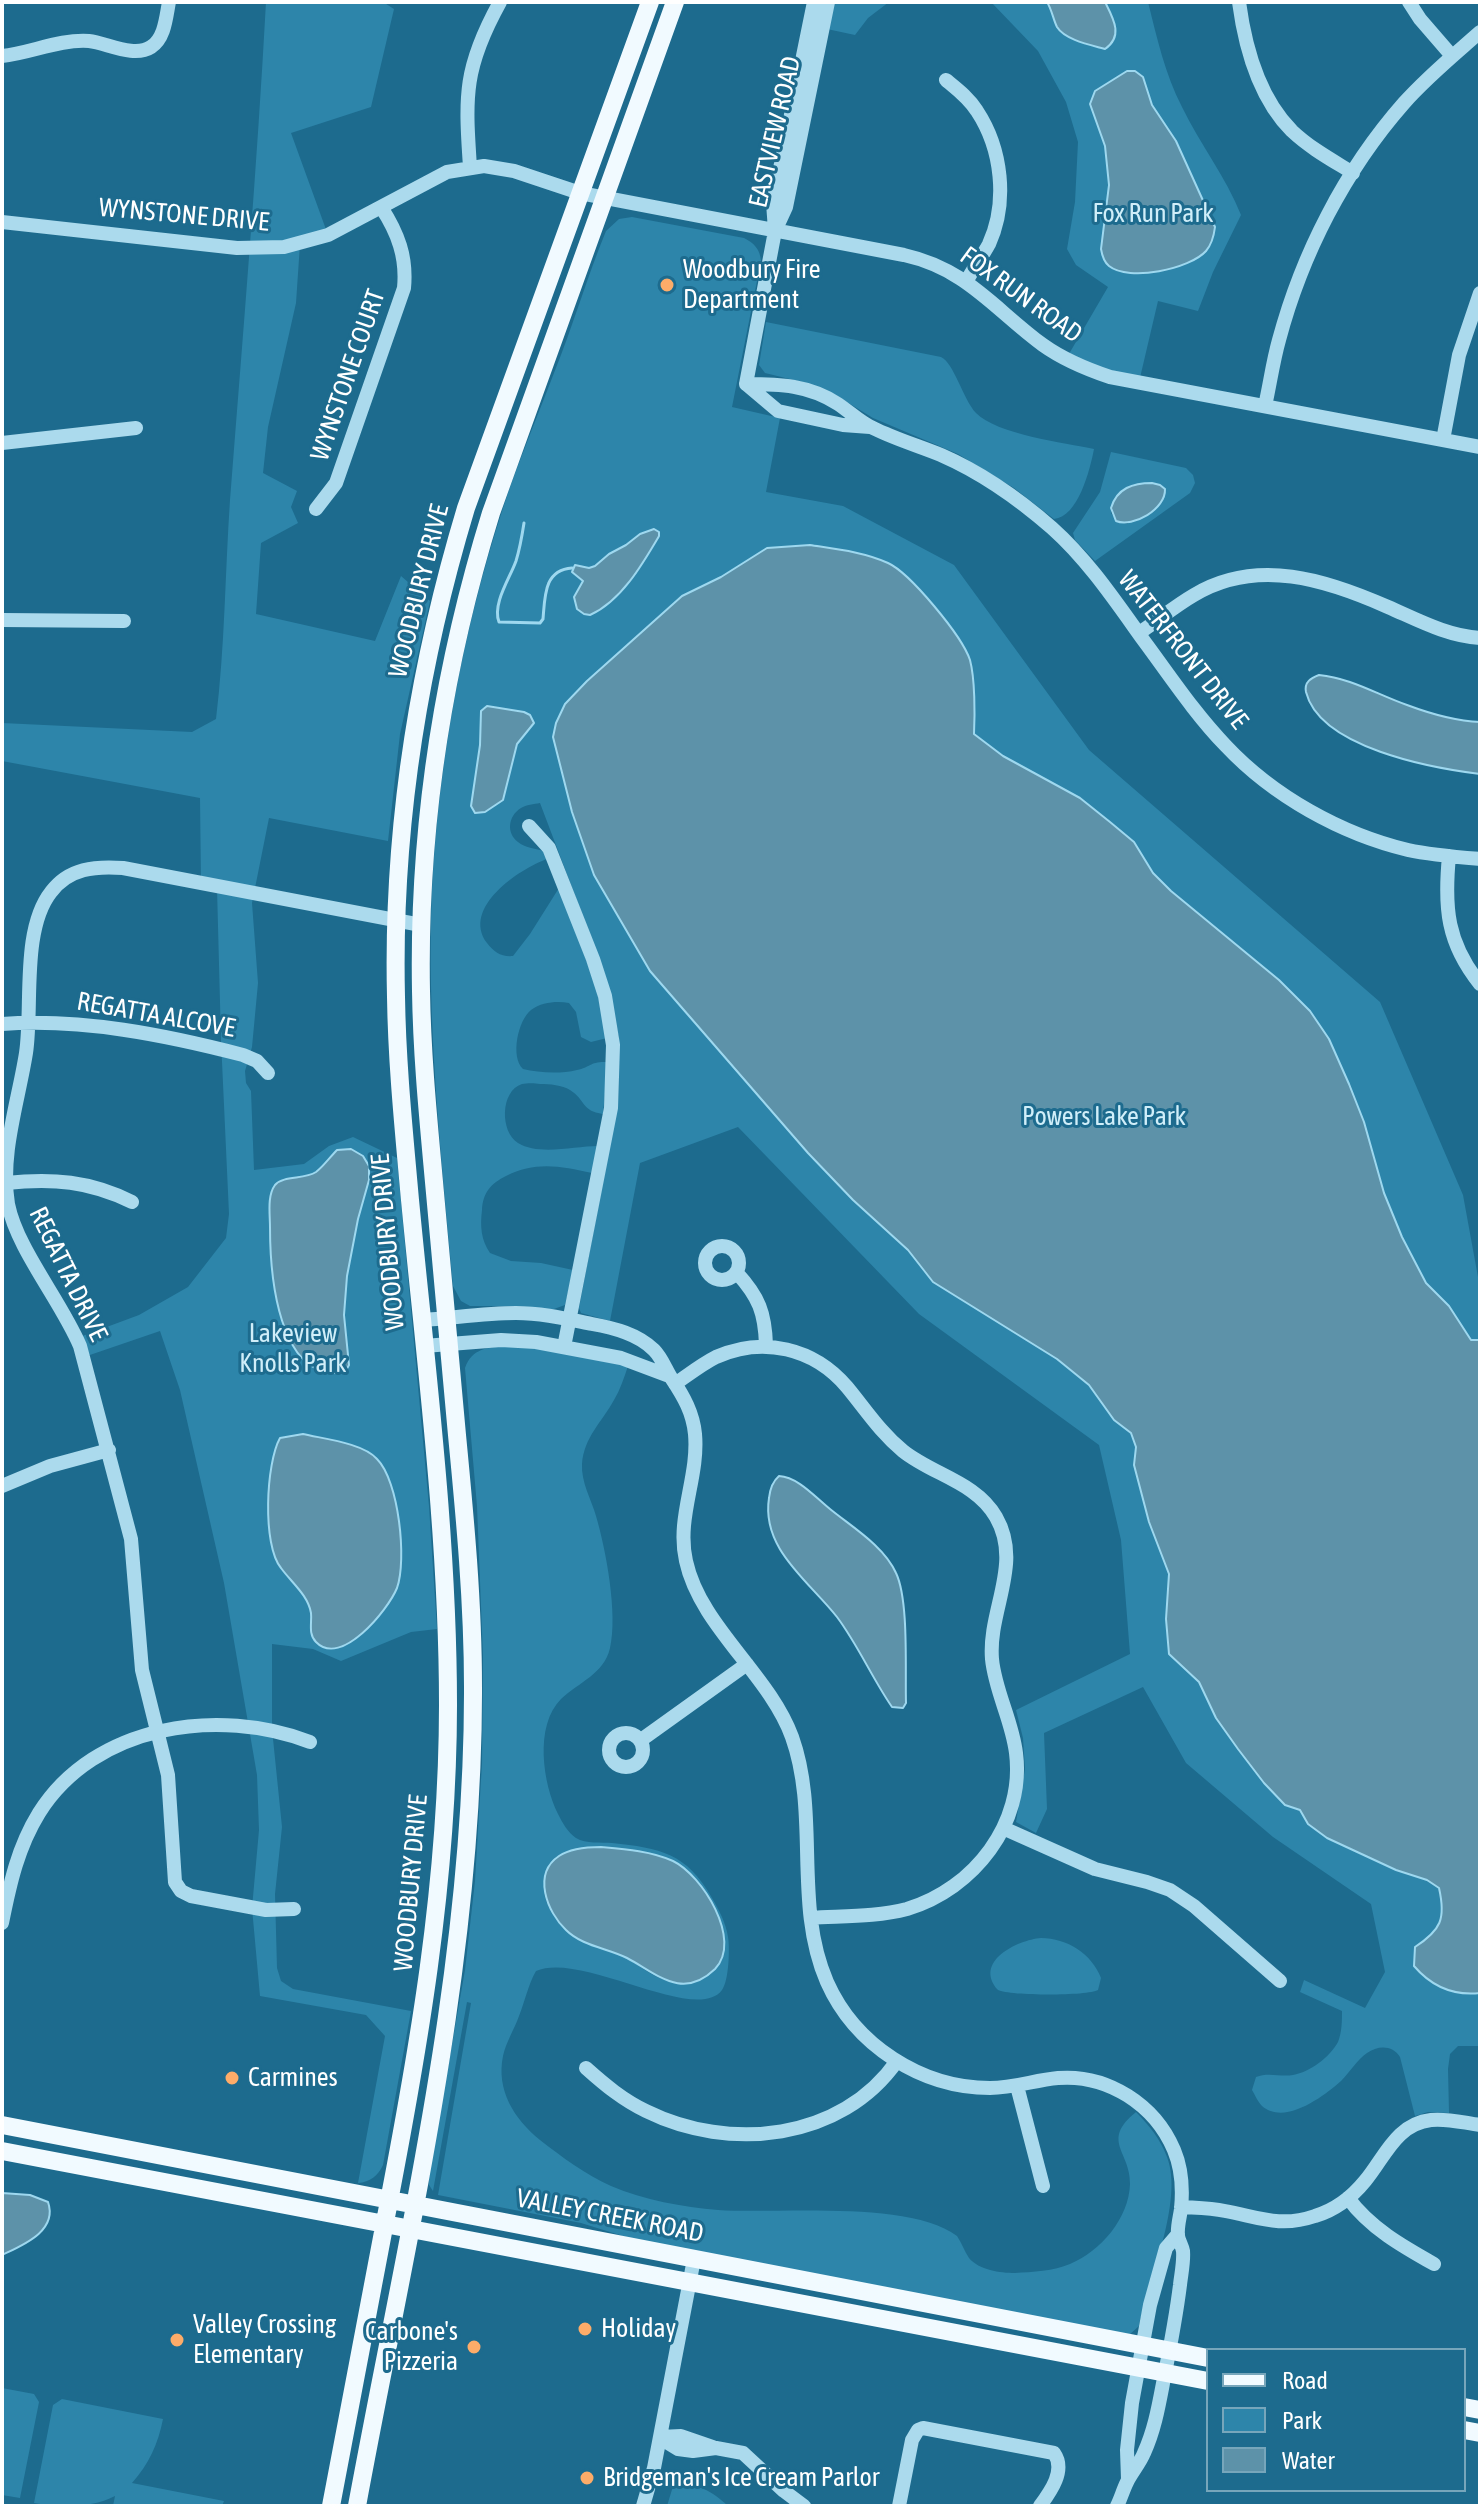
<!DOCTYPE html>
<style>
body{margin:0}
#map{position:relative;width:1482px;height:2508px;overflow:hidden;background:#1d6b8e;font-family:"Asap Condensed",sans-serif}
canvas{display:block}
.frame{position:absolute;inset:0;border:4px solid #fff;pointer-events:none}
.legend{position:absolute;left:1206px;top:2348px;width:260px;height:144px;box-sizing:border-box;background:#1d6b8e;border:2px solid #77a6bb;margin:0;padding:10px 14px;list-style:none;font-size:24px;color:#fff}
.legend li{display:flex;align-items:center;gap:16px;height:40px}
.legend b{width:40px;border:2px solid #77a6bb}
</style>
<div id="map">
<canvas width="1482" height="2508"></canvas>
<div class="frame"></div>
<ul class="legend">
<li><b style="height:10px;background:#f1faff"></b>Road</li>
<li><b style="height:22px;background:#2d85aa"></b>Park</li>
<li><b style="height:22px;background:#5d92a9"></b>Water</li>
</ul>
</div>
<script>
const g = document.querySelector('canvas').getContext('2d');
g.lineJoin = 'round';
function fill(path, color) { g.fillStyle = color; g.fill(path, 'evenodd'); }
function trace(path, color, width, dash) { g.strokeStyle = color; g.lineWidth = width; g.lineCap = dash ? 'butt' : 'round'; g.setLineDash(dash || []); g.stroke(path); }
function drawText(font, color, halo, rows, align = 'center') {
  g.font = font + ' "Asap Condensed",sans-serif'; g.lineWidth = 6; g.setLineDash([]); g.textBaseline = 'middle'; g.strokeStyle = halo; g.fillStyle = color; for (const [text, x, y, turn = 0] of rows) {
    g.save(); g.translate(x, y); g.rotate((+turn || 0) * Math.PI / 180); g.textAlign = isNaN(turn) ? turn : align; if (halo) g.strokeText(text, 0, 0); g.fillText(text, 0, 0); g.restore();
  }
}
const green = new Path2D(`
 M 266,2 L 383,2 L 394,9 L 371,107 L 291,133 L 328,235 L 300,244 L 296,303 L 268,427 L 263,473 L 297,491 L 291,507 L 298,523 L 261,543 L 256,614 L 375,641 L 401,576 L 430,601 L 400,734 L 388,841 L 269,818 L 252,903 L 258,983 L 252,1047 L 245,1071 L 246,1083 L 251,1091 L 254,1170 L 304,1164 L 329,1146 L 353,1137 L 397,1158 L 429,1506 L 437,1629 L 411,1632 L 341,1661 L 313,1649 L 272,1644 L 272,1729 L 282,1827 L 275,1894 L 277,1968 L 281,1981 L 293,1989 L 411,2011 L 383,2165 C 378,2176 370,2182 358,2183 L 385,2036 L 366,2015 L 260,1996 L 252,1908 L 259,1830 L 257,1775 L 224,1583 L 180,1390 L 160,1331 L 84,1357 L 77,1338 L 139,1315 L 188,1287 L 226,1238 L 229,1214 L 221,1040 L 217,888 L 201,884 L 200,798 L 2,761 L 2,723 L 192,732 L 216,719 C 225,646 225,573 230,500 C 243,334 257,168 266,2 Z
 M 832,2 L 889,2 L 868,18 L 855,35 L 827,29 Z
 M 991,2 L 1148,2 C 1157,38 1165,74 1182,107 C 1200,144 1226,177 1241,215 L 1213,272 L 1198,311 L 1158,301 L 1139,382 L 1066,359 L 1108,287 L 1076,265 L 1067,249 L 1075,202 L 1078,142 L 1066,102 L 1038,51 Z
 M 632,217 L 744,238 C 754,243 760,249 761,261 L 732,407 L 780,418 L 766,492 L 843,506 L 954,565 L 1089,750 L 1380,1002 L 1463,1195 L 1480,1288 L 1480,2046 L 1458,2046 L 1450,2054 L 1448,2069 L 1449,2113 L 1428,2112 L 1415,2116 L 1400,2057 C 1393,2045 1378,2045 1367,2053 C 1357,2060 1350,2072 1341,2081 C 1324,2096 1285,2126 1262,2106 C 1258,2102 1255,2095 1252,2090 L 1256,2077 C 1268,2072 1280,2077 1293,2075 C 1310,2072 1330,2057 1338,2042 C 1342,2032 1342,2021 1342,2011 L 1300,1992 L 1304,1980 L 1365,2008 L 1385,1972 L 1371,1904 L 1273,1837 L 1186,1763 L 1143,1687 L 1044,1733 L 1047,1809 L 1036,1833 L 1016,1822 L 1025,1769 L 1023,1738 L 1016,1710 L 1130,1654 L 1121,1540 L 1099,1445 L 919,1314 L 738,1127 L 640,1163 L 610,1321 L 581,1313 L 579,1308 L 618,1102 L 619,1038 L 604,972 L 540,803 C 534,804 526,805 521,808 C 508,816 506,833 518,842 C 525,848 535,848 543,851 L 547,859 C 519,869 461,908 487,943 C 494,952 501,957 513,956 L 530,934 L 559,888 L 596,986 L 607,1038 L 591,1042 L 581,1037 L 576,1012 L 569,1003 C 557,1001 542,1002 531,1010 C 518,1020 510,1057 523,1069 C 539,1073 561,1074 577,1070 C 591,1067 590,1061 608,1062 L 603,1114 C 581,1111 586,1100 570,1090 C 562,1085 550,1084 540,1084 C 535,1083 527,1083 522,1084 C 500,1091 500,1132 518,1143 C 539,1156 575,1146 598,1146 L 592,1173 C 561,1166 535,1161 506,1176 C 490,1184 483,1193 482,1210 C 480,1226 481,1240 490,1253 L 511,1261 L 541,1263 L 573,1270 L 565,1305 L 551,1310 L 521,1306 L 470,1306 L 461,1301 L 453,1286 C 441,1153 426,1021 432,888 C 439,759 463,630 503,508 C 518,462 537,418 554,373 C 573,326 587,277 606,231 L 619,219 Z
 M 766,322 L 941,357 C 954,363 963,399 976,413 C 996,434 1065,443 1094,449 C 1090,470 1078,517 1054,519 L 1014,488 L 958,454 L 873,418 L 832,393 L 806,383 L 765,373 L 759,365 Z
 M 1111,452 L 1186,468 L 1193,475 L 1195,483 L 1190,493 L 1095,561 L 1075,540 L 1073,533 L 1100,492 ZM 1143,483 L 1128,524 L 1118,522 L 1111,513 C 1112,493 1125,487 1143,483 Z
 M 505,1346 L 535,1348 L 628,1366 C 624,1378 620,1390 614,1400 C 602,1422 584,1437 582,1464 C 581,1482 591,1499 596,1516 C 606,1550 618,1614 610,1648 C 604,1674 579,1682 561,1699 C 534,1726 543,1784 558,1814 C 562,1822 568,1833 576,1838 C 586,1844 601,1842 612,1843 C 660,1848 687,1853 712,1898 C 719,1910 726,1923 728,1937 C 730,1948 729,1981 722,1990 C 696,2025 582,1951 536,1971 C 528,1985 525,2001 519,2016 C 514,2030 506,2042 503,2056 C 496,2090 514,2119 540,2140 C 562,2157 586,2175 611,2186 C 644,2200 683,2207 718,2210 C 778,2214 910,2200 957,2236 C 962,2243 964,2251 969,2258 C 979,2270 1000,2273 1015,2273 C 1032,2272 1054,2271 1070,2264 C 1101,2251 1129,2218 1130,2184 C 1131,2152 1100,2141 1136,2112 C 1149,2125 1161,2140 1167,2157 C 1184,2201 1148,2281 1139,2326 L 1129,2335 L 652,2245 L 581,2223 L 438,2195 L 471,2003 L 467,2002 L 433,2191 L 429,2185 L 429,2176 L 465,1970 L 475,1881 L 482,1763 L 483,1656 L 477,1506 L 465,1368 C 472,1348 487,1348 505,1346 ZM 601,1847 C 650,1852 682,1853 709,1900 C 724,1926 736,1961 701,1978 C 692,1982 682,1984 672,1982 C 651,1978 637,1962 618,1954 C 608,1949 594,1947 584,1941 C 564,1928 538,1906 545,1879 C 547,1871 553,1864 556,1857 L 577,1849 Z
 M 1041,1938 C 1067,1938 1092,1954 1101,1978 L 1098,1990 C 1088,1996 1010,1996 998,1990 C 973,1962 1017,1940 1041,1938 Z
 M 2,2388 L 34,2394 L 39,2402 L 20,2498 L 2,2495 Z
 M 62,2399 L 163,2419 C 158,2444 149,2464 132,2483 L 224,2501 L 222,2506 L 113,2506 L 115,2496 C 92,2508 60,2508 34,2503 L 53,2405 Z
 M 674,2483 C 698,2484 711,2490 728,2506 L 667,2506 Z`);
const water = new Path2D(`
 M 1047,2 L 1105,2 C 1113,18 1124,36 1105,49 C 1091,45 1065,40 1057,27 C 1053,19 1052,10 1047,2 Z
 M 1127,71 L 1135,71 L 1143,77 L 1152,105 L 1176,141 L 1215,227 C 1214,235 1212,244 1206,251 C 1190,269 1129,282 1109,266 C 1104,262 1102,255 1101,249 L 1109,185 L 1105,146 L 1090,104 L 1095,91 Z
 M 1152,483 L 1160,485 L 1165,489 C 1166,509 1133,528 1116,521 L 1111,508 C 1117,488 1133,483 1152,483 Z
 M 654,529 L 659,532 L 659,536 C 642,565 621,601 590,615 L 584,614 L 577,609 L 574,597 L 583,581 L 572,572 L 575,565 L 589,568 L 595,566 L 609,554 L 626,545 L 640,534 Z
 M 810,545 C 836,549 864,552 888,563 C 910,573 962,636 970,660 C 975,679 975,714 974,734 L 1003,756 L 1080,798 L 1110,822 L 1134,842 L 1153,873 L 1171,891 L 1279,980 L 1310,1011 L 1329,1039 L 1349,1084 L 1364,1122 L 1384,1193 L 1402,1237 L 1426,1283 L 1449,1306 L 1471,1340 L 1480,1340 L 1480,1993 C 1453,1996 1432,1987 1414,1966 L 1415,1947 C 1441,1930 1446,1919 1439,1888 L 1427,1880 L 1396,1870 L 1327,1838 L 1308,1824 L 1300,1810 L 1285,1805 L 1264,1783 L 1238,1749 L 1216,1718 L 1199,1682 L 1169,1654 L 1166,1619 L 1169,1574 L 1149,1522 L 1134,1465 L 1136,1447 L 1131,1433 L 1114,1420 L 1089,1385 L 1057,1359 L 933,1282 L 908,1250 L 853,1200 L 808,1153 L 650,971 L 594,875 L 572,812 L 553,737 L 556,723 L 565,704 L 587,681 L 682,596 L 721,577 L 767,548 Z
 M 1319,675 C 1351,678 1378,695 1407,705 C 1431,714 1455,721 1480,722 L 1480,774 C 1432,768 1320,748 1306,692 C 1304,682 1311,678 1319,675 Z
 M 487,706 L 524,712 L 530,715 L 534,723 L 517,744 L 503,800 L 485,812 L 475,813 L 471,806 L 480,745 L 481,711 Z
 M 351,1149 L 363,1156 L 369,1166 L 369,1180 L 358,1219 L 347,1276 L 344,1315 L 349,1365 L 345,1372 C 277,1384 270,1271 270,1227 C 270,1214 267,1196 275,1185 C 284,1175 304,1180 316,1172 C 323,1167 330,1157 337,1150 Z
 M 303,1434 C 324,1439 363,1443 377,1459 C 399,1481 407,1560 397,1588 C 388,1610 341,1668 316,1642 C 308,1634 312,1623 311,1613 C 308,1595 291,1582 281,1568 C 262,1545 266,1463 280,1438 Z
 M 779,1476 C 798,1477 815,1497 830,1509 C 852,1527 884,1546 896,1573 C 909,1600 905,1671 906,1703 L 903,1708 L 892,1707 C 872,1678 858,1645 837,1617 C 809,1581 761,1549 769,1498 C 770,1489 772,1482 779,1476 Z
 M 601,1847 C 624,1849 651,1851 673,1861 C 702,1875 743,1940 715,1969 C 682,2001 656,1973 627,1958 C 607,1948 582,1946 566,1930 C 547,1912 532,1874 559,1856 C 571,1848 587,1847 601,1847 Z
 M 2,2193 L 30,2195 L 48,2202 C 58,2231 23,2245 2,2255 Z`);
const stream = new Path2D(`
 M 524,523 C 522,536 520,548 516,561 C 510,578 492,604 499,622 L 540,623 L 543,619 C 545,596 544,570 572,568`);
const minor = new Path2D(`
 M 1239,2 C 1245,47 1259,98 1292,131 C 1310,148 1332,160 1353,173
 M 1409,2 L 1420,19 L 1452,56
 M 2,56 C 31,53 59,39 89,41 C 107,43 134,58 151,47 C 165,38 166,17 169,2
 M 946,80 C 957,89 969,98 977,111 C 1002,149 1008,202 989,244 C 982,257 973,269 966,282
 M 470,167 C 465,95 464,67 500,2
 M 2,222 L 237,248 L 284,247 L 328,235 L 447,172 L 484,166 L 514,171 L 580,193 L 904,255 C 967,269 994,309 1043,345 C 1064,360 1086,369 1110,377 L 1480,447
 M 775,230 L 773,203 L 814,2
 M 746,384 C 780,384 809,385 838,404 C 850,412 861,423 873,428 C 895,439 919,446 941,455 C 980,472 1020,500 1052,528 C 1088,560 1116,602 1144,641 C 1170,676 1195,714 1226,746 C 1273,796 1341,834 1408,850 C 1431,855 1456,857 1480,859
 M 746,384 L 775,231 L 786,207 L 828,2
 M 746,384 L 778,411 L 843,425 L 870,427
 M 1265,406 C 1270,384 1273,361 1279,340 C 1302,254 1345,170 1404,103 C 1427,77 1454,55 1480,32
 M 1443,440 L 1459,355 L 1480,293
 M 2,443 L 136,428
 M 316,509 L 336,483 L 404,288 C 407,257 398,233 381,207
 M 2,620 L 124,621
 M 1139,633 C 1157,621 1175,606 1194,595 C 1257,557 1327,580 1388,607 C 1418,620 1447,636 1480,638
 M 529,826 L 549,848 L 593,959 L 605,996 L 613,1045 L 611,1108 L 564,1347
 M 1449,856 C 1444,908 1447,943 1480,984
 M 2,1024 C 81,1018 166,1035 243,1055 L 257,1061 L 268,1073
 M 6,1183 C 52,1178 90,1181 132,1202
 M705 1263a17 17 0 1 1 34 0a17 17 0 1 1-34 0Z
 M 737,1273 C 759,1297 765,1313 766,1345
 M 422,1320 C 453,1318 485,1313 516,1313 C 542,1313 567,1319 592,1324 C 614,1328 638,1334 654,1350 C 662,1358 666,1370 672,1379 C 684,1397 693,1413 695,1434 C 699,1477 676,1518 686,1561 C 700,1626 769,1674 792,1737 C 820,1815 793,1904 827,1982 C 855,2045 921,2088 990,2088 C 1014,2088 1035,2080 1058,2078 C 1108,2074 1155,2105 1174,2150 C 1182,2169 1183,2189 1181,2209 C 1180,2217 1177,2227 1178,2235 C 1178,2240 1182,2245 1183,2251 C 1184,2262 1181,2275 1180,2285 C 1176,2317 1170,2348 1164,2378 C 1159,2404 1155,2429 1144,2453 C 1140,2463 1132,2472 1127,2482 C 1123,2490 1121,2498 1117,2506
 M 424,1346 L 501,1340 L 536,1342 L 621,1358 L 669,1376
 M 675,1384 C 688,1375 702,1364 716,1357 C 763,1336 814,1348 847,1387 C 866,1410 880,1432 903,1451 C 933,1475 976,1482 996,1517 C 1023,1564 988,1610 992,1659 C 995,1691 1012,1720 1016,1753 C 1025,1823 974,1889 907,1909 C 877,1917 843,1916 811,1918
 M 2,1486 L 50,1466 L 109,1450
 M609 1750a17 17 0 1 1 34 0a17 17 0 1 1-34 0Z
 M 641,1740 L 747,1664
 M 1003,1828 L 1095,1869 L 1147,1882 L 1170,1890 L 1194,1906 L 1280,1981
 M 294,1909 L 266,1910 L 191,1896 L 181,1891 L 175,1882 L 168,1775 L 142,1670 L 131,1539 L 80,1346 C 61,1301 17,1249 8,1204 C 0,1154 18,1103 26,1053 C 33,1007 21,930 51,892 C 69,868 95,866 123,868 L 421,925
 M 2,1923 C 10,1883 18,1847 39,1813 C 95,1724 219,1707 310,1742
 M 586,2068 C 605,2085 623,2100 646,2111 C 729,2152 841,2141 897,2061
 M 1017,2086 L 1043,2186
 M 1348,2198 C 1370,2228 1402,2246 1434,2264
 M 1181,2207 C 1196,2208 1210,2208 1225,2211 C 1258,2217 1280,2228 1315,2216 C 1335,2210 1352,2197 1365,2181 C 1385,2157 1396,2124 1431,2120 C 1447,2118 1464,2123 1480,2125
 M 660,2437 L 681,2436 L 713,2447
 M 660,2438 L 678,2449 L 693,2451 L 716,2448 L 743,2453 L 784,2491 L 804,2506
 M 1128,2479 L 1127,2450 L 1132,2403 L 1150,2305 L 1166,2248 L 1178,2234
 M 643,2506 L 654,2468 L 694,2259
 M 899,2506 L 912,2440 L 918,2430 L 923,2428 L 1054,2453 C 1066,2470 1051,2491 1040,2506`);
const major = new Path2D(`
 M 2,2125 L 1208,2358
 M 2,2151 L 1208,2381
 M 1464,2407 L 1480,2410
 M 1464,2430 L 1480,2433
 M 331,2506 C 349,2413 366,2320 384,2227 C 418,2053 448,1883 448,1705 C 448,1536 426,1367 410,1200 C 404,1132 397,1065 396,997 C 392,831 418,667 466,508 L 650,2
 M 357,2506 C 407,2235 474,1964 473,1687 C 473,1602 465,1518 457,1435 C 450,1354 443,1273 435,1193 C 429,1126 422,1059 421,991 C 418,829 443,668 491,513 L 675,2`);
const markers = [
 [667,285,8,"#fdac69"],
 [232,2078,8,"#fdac69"],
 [585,2329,8,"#fdac69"],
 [177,2340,8,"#fdac69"],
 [474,2347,8,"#fdac69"],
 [587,2478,8,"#fdac69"]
];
const streetNames = [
 ["EASTVIEW ROAD",775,132,-77],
 ["WYNSTONE DRIVE",184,215,5],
 ["FOX RUN ROAD",1021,295,36],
 ["WYNSTONE COURT",348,375,-71],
 ["WOODBURY DRIVE",419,591,-76],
 ["WATERFRONT DRIVE",1183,650,52],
 ["REGATTA ALCOVE",156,1015,10],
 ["WOODBURY DRIVE",388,1242,-95],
 ["REGATTA DRIVE",68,1274,64],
 ["WOODBURY DRIVE",411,1883,-85],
 ["VALLEY CREEK ROAD",610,2216,11]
];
const parkNames = [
 ["Fox Run Park",1153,214],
 ["Powers Lake Park",1104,1117],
 ["Lakeview",293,1334],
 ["Knolls Park",293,1364]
];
const poiNames = [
 ["Woodbury Fire",683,270],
 ["Department",683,300],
 ["Carmines",248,2078],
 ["Valley Crossing",193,2325],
 ["Elementary",193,2355],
 ["Holiday",601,2329],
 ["Carbone's",458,2332,"right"],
 ["Pizzeria",458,2362,"right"],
 ["Bridgeman's Ice Cream Parlor",603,2478]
];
fill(green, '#2d85aa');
fill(water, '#5d92a9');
trace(water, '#9ed8ef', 2);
trace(stream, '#9ed8ef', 3);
trace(minor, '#abdaed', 14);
trace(major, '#f1faff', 18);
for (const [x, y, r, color] of markers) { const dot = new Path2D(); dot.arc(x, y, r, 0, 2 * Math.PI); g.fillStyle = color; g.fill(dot); trace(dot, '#1d6b8e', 3); }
drawText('26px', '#fff', '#1d6b8e', streetNames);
drawText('26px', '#d0eef9', '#1d6b8e', parkNames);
drawText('26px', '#fff', '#1d6b8e', poiNames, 'left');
</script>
